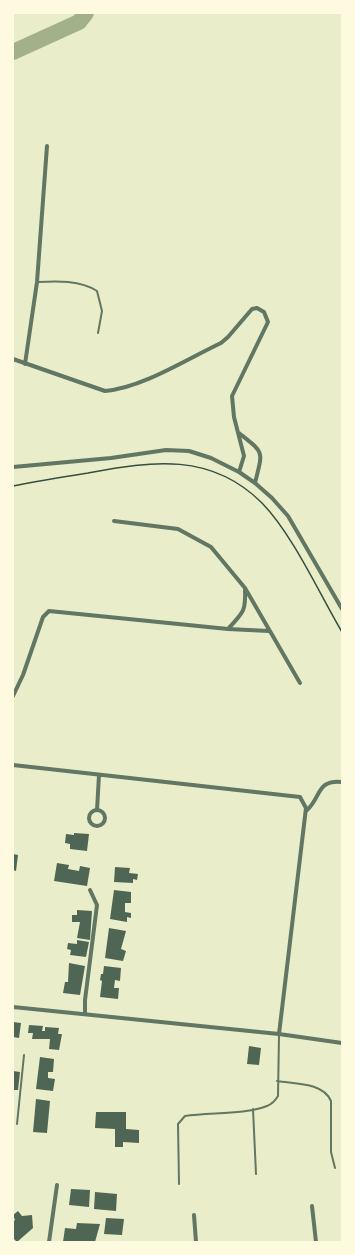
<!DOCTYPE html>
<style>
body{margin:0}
#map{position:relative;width:355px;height:1255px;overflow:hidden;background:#e9edc9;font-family:"Sofia Sans Condensed",sans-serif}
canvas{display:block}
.frame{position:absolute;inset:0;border:14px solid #fefae0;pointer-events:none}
</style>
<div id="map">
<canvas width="355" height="1255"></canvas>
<div class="frame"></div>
</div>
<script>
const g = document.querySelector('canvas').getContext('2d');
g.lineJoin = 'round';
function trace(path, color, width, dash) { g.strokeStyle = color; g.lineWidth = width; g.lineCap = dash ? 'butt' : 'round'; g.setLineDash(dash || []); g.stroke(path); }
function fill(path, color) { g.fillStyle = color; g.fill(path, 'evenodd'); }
const river = new Path2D(`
 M 13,52 L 79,22 L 86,13`);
const building = new Path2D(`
 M 74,833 L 89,834 L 87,851 L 70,849 L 70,844 L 65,843 L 66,834 L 74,835 Z
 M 13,854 L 18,855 L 16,871 L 13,870 Z
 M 57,863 L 69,865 L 68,869 L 79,871 L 80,866 L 90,868 L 87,886 L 54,881 Z
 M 115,867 L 130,868 L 129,873 L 138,874 L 137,880 L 133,879 L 133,883 L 114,882 Z
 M 114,890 L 131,892 L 131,903 L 125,903 L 125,912 L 131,913 L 131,918 L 127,917 L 127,922 L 110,919 Z
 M 77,910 L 92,911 L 90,940 L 77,938 L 80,922 L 72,922 L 72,915 L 77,915 Z
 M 109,928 L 126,931 L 121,949 L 126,951 L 123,961 L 105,958 Z
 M 77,940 L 89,942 L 86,957 L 70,955 L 71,950 L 67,949 L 68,943 L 77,944 Z
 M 69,963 L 85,966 L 80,995 L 63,993 L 65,982 L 68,982 Z
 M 104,966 L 121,968 L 120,981 L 115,980 L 114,988 L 119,988 L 118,999 L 100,997 L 102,981 L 100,980 L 101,974 L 103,974 Z
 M 13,1022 L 21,1023 L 19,1038 L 13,1037 Z
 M 29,1025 L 43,1026 L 42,1031 L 45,1031 L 45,1027 L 59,1028 L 58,1034 L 62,1034 L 59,1050 L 49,1049 L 50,1039 L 32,1039 L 33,1033 L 28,1033 Z
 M 249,1046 L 261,1048 L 259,1065 L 247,1064 Z
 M 40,1057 L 54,1059 L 53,1072 L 48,1072 L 48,1078 L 55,1079 L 53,1091 L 36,1089 Z
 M 13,1071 L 20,1072 L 18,1090 L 13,1090 Z
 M 36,1099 L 50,1101 L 47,1133 L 33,1132 Z
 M 96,1112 L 126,1112 L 126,1129 L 139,1130 L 139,1143 L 123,1142 L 123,1147 L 115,1147 L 115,1129 L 95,1128 Z
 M 71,1189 L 90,1190 L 89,1207 L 69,1205 Z
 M 95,1192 L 117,1194 L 116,1211 L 94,1209 Z
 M 18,1211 L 22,1216 L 32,1215 L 33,1228 L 17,1242 L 13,1238 L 13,1222 L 15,1220 L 13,1215 Z
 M 106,1218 L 124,1219 L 122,1235 L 104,1234 Z
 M 77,1223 L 100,1224 L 95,1242 L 63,1242 L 65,1228 L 76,1229 Z`);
const path = new Path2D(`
 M 13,486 C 38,481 63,477 88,473 C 152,461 211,452 262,503 C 293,535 319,593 342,632`);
const service = new Path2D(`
 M 38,282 C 57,281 80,280 97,291 L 102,311 L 98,333
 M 277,1081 C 294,1084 323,1082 331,1101 L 331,1152 L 335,1168
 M 253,1109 L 256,1174
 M 17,1124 L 24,1055
 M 179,1184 L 178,1124 L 185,1116 C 209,1112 244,1115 267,1106 C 272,1104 275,1101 278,1096 L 279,1035`);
const minor = new Path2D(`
 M 13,359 L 105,391 C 142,388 187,359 221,343 L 228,337 L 252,309 L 257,308 L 264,312 L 268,322 L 232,396 L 234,417 L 244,456 L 239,472
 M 25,364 L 37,282 L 47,146
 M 239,433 C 265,454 263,450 255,483
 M 13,467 L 111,458 L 166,450 L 189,451 L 211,458 L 239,472 L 255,483 L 272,498 L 288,516 L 342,609
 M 114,521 L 178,529 L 211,547 L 245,588 L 300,683
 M 228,629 C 242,613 246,613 245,590
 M 13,696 L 23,675 L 43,617 L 49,611 L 228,629 L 269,631
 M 13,765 L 300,797 L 306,808 L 279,1034
 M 97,810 L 99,775
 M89 818a8 8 0 1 1 16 0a8 8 0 1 1-16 0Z
 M 306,811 C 321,799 316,779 342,782
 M 13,1007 L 279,1034 L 342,1043
 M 85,1014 L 85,1000 L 97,905 L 90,890
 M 312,1206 L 316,1242
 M 194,1215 L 196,1242
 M 49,1242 L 57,1185`);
trace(river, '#a3b18a', 16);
fill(building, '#4f6655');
trace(path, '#344e41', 1.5);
trace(service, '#617663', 2);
trace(minor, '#617663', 4);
</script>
